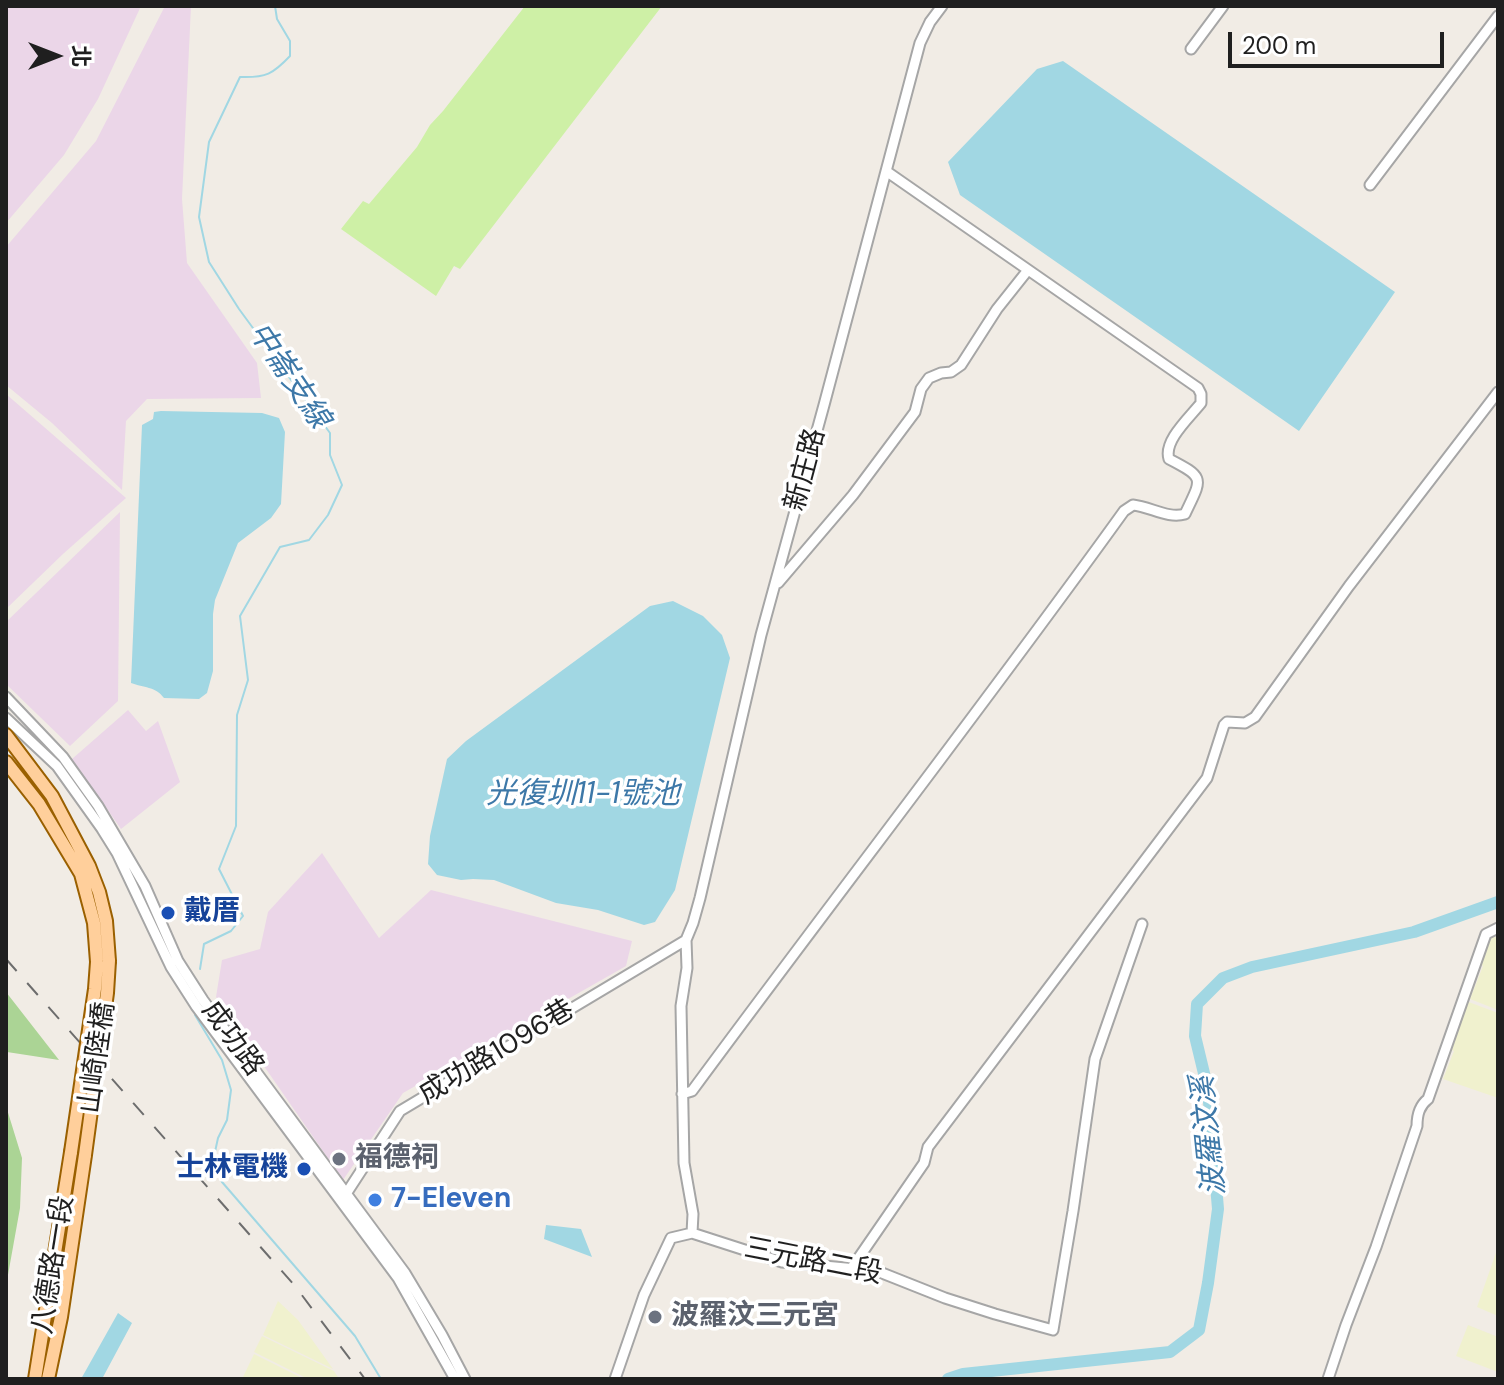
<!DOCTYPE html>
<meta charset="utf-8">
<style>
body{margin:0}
#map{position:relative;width:1504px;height:1385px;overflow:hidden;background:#f1ece5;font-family:"DM Sans","Noto Sans TC",sans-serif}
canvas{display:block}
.frame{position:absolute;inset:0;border:8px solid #1f1f1f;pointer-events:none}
.north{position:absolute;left:16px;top:16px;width:80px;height:80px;-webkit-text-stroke:6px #fff;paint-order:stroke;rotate:90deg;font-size:22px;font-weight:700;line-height:32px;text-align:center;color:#1f1f1f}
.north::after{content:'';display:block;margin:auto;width:28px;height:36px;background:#1f1f1f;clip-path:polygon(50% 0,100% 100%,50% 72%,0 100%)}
.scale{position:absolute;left:1228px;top:32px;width:216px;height:36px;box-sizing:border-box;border:4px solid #1f1f1f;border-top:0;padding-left:10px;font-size:24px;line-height:28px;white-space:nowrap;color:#1f1f1f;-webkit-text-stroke:6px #fff;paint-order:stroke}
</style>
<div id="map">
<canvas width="1504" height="1385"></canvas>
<div class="frame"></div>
<div class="north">北</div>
<div class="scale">200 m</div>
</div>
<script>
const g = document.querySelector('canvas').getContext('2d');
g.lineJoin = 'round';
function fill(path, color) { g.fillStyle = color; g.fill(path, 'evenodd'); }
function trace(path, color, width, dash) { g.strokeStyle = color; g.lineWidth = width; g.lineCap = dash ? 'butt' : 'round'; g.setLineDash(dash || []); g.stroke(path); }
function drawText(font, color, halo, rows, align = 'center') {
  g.font = font + ' "DM Sans","Noto Sans TC",sans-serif'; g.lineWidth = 7; g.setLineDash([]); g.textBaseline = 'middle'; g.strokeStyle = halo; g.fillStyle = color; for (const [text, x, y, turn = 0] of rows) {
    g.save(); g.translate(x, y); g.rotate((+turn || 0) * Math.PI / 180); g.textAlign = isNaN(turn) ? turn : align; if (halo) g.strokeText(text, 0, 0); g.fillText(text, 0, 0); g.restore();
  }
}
const industrial = new Path2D(`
 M 6,6 L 141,6 L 98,99 L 64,155 L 6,223 Z
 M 165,6 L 191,6 L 182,199 L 187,263 L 257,363 L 261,398 L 147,399 L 126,421 L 122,490 L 52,423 L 6,385 L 6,247 L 96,141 Z
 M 6,394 L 126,498 L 63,554 L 6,609 Z
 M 120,512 L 118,701 L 70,746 L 6,684 L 6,622 Z
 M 128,710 L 146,731 L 158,721 L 180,782 L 121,829 L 72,759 Z
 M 322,853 L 379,938 L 431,890 L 632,941 L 626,966 L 403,1093 L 343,1180 L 216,997 L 222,960 L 260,949 L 268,912 Z`);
const farmland = new Path2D(`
 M 1491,936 L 1498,938 L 1498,1010 L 1470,999 L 1483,966 L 1481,965 Z
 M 1466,1001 L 1498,1013 L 1498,1098 L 1443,1079 L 1454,1051 L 1452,1050 Z
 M 1498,1247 L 1498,1316 L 1477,1307 Z
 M 278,1301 L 298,1320 L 333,1369 L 263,1335 Z
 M 1468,1325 L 1498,1337 L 1498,1372 L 1456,1356 Z
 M 262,1336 L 334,1371 L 339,1379 L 308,1379 L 254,1352 Z
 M 254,1354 L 304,1379 L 248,1379 L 243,1377 Z`);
const grass = new Path2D(`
 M 525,6 L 662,6 L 460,269 L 454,266 L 436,296 L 341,229 L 363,201 L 369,204 L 417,147 L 430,125 L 443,111 Z`);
const forest = new Path2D(`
 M 6,992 L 59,1060 L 7,1052 L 6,1054 Z
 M 6,1106 L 22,1158 L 20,1208 L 6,1286 Z`);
const water = new Path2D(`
 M 1063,61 L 1395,292 L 1299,431 L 960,195 L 948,162 L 1037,69 Z
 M 161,411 L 262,413 L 279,418 L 285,432 L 281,504 L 271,518 L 238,543 L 215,600 L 213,614 L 213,671 L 207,693 L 199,699 L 164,698 C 155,686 144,688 131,683 L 142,425 L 153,419 L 154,412 Z
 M 673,601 L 703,616 L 722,635 L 730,658 L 675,890 L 655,922 L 644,925 L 598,910 L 556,903 L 494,880 L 473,879 L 461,880 L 437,875 L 428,864 L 430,836 L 447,759 L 466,741 L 650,606 Z
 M 546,1225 L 581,1229 L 592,1257 L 544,1239 Z
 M 118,1313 L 132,1323 L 102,1379 L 81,1379 Z`);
const stream = new Path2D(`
 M 200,969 L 204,944 L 231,931 L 243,916 L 219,869 L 236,826 L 237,715 L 248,680 L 240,616 L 280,547 L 309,540 L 328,515 L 342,485 L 330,455 L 330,433 L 239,309 L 209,262 L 199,217 L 209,142 L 240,77 C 266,78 273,74 290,56 L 290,41 L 277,19 L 275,6
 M 195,1015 L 222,1060 L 231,1090 L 227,1120 L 218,1138 L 213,1161 L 222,1182 L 355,1336 L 381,1379`);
const river = new Path2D(`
 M 948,1379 L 963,1374 L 1170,1352 L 1199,1330 L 1208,1283 L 1218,1209 L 1208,1090 L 1195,1036 L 1197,1004 L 1223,978 L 1252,967 L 1414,932 L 1498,902`);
const minor = new Path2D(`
 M 1191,49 L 1223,6
 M 1370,185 L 1498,16
 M 778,583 L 853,495 L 915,412 L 921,389 L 929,378 L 941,373 L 951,372 L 961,365 L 997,309 L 1028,270
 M 6,697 L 63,757 L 98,806 L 145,886 L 178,961 L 203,1000 L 405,1273 L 442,1335 L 465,1379
 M 6,718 L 57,766 L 102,829 L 117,853 L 171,967 L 196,1006 L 398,1278 L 455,1379
 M 682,1094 L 692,1091 C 835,897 983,707 1124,511 L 1133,505 C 1151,507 1168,519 1185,514 C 1202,478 1206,478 1169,459 C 1163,441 1190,417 1201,403 L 1201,394 L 1198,388 L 886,171
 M 344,1197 L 400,1111 L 686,940
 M 692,1233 L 693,1214 L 684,1163 L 681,1006 L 687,968 L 686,940 L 693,923 L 700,898 L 761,635 L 824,405 L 920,43 L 930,22 L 942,6
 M 851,1269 L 924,1163 L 928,1147 L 1207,778 L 1224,725 L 1227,722 L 1245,723 L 1255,717 L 1349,586 L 1498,392
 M 615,1379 L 644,1295 L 671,1238 L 692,1233 L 782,1262 L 877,1271 L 945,1298 L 995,1314 L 1053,1330 L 1073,1211 L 1095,1059 L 1142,924
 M 1328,1379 L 1346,1325 L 1376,1247 L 1417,1126 C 1417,1115 1419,1106 1428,1099 L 1486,934 L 1498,928`);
const major = new Path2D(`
 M 6,735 L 52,796 L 89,866 L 99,892 L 106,921 L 109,961
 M 6,762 L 39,804 L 81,874 L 94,923 L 97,962
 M 35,1379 L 71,1152
 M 48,1379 L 61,1317 L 85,1155`);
const rail = new Path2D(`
 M 6,959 L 295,1286 L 365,1379`);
const majorBridge = new Path2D(`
 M 71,1152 L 95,989 L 97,962
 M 85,1155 L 107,993 L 109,961`);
const markers = [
 [168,913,8,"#1a4fb4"],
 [339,1159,8,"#6b7280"],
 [304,1169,8,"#1a4fb4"],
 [375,1200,8,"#3f7fe0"],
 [655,1317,8,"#6b7280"]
];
const streetNames = [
 ["新庄路",806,470,-75],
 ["成功路",232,1039,54],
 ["成功路1096巷",497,1053,-31],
 ["山崎陸橋",98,1058,-82],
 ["三元路二段",813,1262,11],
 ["八德路一段",54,1265,-81]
];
const transitNames = [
 ["戴厝",184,913],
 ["士林電機",288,1169,"right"]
];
const worshipNames = [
 ["福德祠",355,1159],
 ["波羅汶三元宮",671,1317]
];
const shopNames = [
 ["7-Eleven",391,1200]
];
const waterNames = [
 ["中崙支線",288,376,56],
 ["光復圳11-1號池",583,795],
 ["波羅汶溪",1210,1136,-96]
];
fill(industrial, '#ebd6e8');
fill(farmland, '#f0f1ce');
fill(grass, '#cef0a6');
fill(forest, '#abd495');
fill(water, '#a1d7e3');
trace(stream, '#a1d7e3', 2);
trace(river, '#a1d7e3', 12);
trace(minor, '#a6a6a6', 13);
trace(major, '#9a6000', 16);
trace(minor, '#fff', 9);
trace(major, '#ffcf9b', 12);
trace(rail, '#6d6d6d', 2, [16, 16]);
trace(majorBridge, '#9a6000', 16, []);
trace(majorBridge, '#ffcf9b', 12);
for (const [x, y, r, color] of markers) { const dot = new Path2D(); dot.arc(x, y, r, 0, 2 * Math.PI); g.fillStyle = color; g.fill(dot); trace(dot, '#fff', 3); }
drawText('28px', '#1f1f1f', '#fff', streetNames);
drawText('bold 28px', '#164399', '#fff', transitNames, 'left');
drawText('bold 28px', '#5b616d', '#fff', worshipNames, 'left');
drawText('bold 28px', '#366cbe', '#fff', shopNames, 'left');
drawText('italic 30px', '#3d78a8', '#fff', waterNames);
</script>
